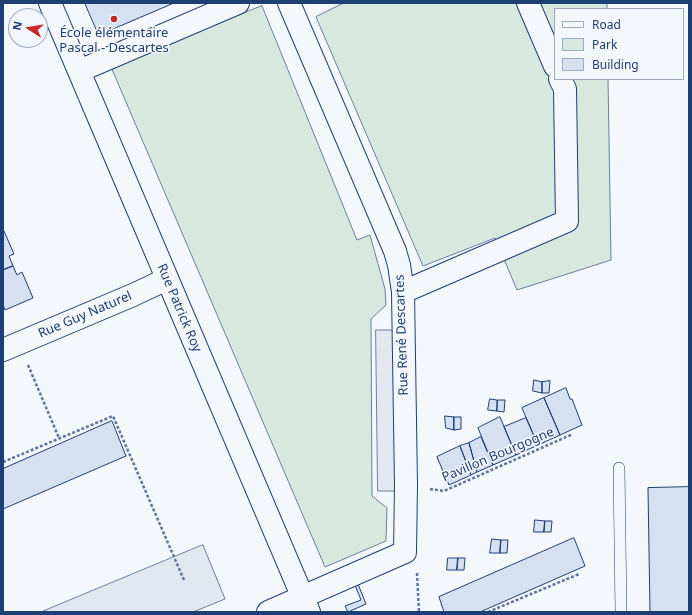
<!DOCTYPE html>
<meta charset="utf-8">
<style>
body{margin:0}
#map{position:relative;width:692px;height:615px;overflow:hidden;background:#f4f7fb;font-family:"Noto Sans",sans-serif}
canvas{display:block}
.frame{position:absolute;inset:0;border:4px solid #1d3f73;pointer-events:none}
.legend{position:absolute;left:554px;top:8px;width:130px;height:72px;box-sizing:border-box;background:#f4f7fb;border:1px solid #9eadc5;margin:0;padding:5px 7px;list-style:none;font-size:12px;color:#1d3f73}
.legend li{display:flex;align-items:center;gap:8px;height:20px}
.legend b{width:20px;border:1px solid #9eadc5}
.north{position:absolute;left:8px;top:8px;width:40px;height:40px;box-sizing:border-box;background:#f4f7fb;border:1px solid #9eadc5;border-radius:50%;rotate:282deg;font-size:11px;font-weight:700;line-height:16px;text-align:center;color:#1d3f73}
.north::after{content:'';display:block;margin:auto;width:14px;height:18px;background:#c62828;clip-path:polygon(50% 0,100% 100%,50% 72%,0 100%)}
</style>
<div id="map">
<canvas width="692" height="615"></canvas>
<div class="frame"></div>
<ul class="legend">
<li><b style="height:5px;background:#f4f7fb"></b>Road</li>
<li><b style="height:11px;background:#d7e8df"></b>Park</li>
<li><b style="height:11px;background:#d5e0f0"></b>Building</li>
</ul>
<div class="north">N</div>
</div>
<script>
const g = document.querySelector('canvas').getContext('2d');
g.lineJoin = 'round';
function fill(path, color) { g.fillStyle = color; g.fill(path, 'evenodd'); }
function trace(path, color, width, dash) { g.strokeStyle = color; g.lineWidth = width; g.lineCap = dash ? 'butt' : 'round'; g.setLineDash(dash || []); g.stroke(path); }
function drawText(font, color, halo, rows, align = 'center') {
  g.font = font + ' "Noto Sans",sans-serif'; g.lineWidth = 3; g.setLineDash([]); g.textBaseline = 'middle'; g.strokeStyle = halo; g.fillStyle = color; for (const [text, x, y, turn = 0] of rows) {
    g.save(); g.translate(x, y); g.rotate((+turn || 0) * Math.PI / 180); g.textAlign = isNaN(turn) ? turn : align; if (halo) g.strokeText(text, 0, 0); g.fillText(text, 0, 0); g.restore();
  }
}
const green = new Path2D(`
 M 344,3 L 607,3 L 607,9 L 555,9 L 555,79 L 608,79 L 611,260 L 517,290 L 495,238 L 423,266 L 316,17 Z
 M 262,6 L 357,240 L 370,235 L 385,289 L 386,305 L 371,319 L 372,496 L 387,508 L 386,541 L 325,567 L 111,67 Z`);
const parking = new Path2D(`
 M 376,330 L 397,330 L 399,491 L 378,491 Z
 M 203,545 L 225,599 L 193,612 L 41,612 Z`);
const building = new Path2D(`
 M 85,3 L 174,3 L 99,35 Z
 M 4,231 L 14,254 L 9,256 L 13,266 L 3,270 L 3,232 Z
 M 13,266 L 17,275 L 22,272 L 33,298 L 5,310 L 3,305 L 3,270 Z
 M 534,380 L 542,382 L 542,393 L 533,391 Z
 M 550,381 L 549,393 L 542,393 L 542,382 Z
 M 566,388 L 570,399 L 572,399 L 582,425 L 560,435 L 544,398 Z
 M 544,398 L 560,435 L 538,445 L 522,408 Z
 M 490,399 L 497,400 L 497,411 L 488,410 Z
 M 498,400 L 505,400 L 504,412 L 497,411 Z
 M 445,416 L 454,417 L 454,430 L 446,428 Z
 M 454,417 L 461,417 L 461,429 L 454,430 Z
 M 500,417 L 516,455 L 493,465 L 478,428 Z
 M 526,418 L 538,445 L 516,455 L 504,427 Z
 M 112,421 L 126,456 L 3,509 L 3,469 Z
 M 481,437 L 493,465 L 477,472 L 469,443 Z
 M 469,443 L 477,472 L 471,475 L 460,446 Z
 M 460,446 L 471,475 L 449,485 L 437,457 Z
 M 689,487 L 689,612 L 650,612 L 648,488 Z
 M 535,520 L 545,521 L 544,532 L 534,532 Z
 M 545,521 L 552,521 L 551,532 L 544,532 Z
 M 574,538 L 585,566 L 480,612 L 444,612 L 439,597 Z
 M 492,539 L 501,540 L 500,553 L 490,553 Z
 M 501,540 L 508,540 L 507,553 L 500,553 Z
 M 448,558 L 458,558 L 457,570 L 447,570 Z
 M 458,558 L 465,558 L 464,570 L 457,570 Z
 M 358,584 L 366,604 L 348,612 L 345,606 L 361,600 L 355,585 Z`);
const path = new Path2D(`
 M 28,365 L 59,438
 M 3,462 L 113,416 L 184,580
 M 430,489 L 444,491 L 573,434
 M 417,573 L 419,612
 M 488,612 L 579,574`);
const lane = new Path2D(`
 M 619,468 L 621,612`);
const street = new Path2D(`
 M 50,3 L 309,612
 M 528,3 L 555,66
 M 79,71 L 238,3
 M 403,292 L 567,221 L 565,89 L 560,79
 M 3,350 L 133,295 L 167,279
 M 268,612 L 405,552 L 406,485 L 403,292 L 399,265 L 395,251 L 289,3`);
const markers = [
 [114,19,4,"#c62828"]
];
const poiNames = [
 ["École élémentaire",114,33],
 ["Pascal - Descartes",114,48]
];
const streetNames = [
 ["Rue Patrick Roy",179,308,67],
 ["Rue Guy Naturel",85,315,-23],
 ["Rue René Descartes",402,335,-92],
 ["Pavillon Bourgogne",498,455,-23]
];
fill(green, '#d7e8df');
trace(green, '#687fa3', 1);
fill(parking, '#e3e8f0');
trace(parking, '#687fa3', 1);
fill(building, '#d5e0f0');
trace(building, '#1d3f73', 1);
trace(lane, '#1d3f73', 12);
trace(street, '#1d3f73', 24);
trace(path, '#5e769c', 2.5, [3, 2]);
trace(lane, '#f4f7fb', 11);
trace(street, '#f4f7fb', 22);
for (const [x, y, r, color] of markers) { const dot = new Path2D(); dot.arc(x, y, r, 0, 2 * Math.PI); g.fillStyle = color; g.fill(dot); trace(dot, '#f4f7fb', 1.5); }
drawText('13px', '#1d3f73', '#f4f7fb', poiNames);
drawText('13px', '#1d3f73', '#f4f7fb', streetNames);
</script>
